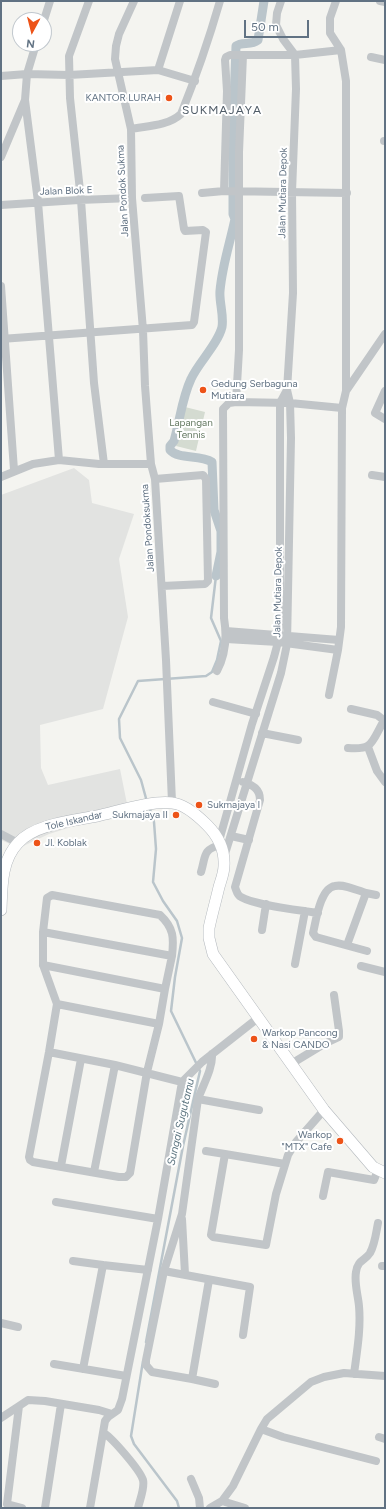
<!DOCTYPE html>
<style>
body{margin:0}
#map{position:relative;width:386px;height:1509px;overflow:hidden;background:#f4f4f0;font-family:Figtree,sans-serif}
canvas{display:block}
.frame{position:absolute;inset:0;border:2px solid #617283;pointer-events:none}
.north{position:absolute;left:12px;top:12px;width:40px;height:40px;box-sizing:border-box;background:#fff;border:1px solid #c0c7cd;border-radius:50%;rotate:187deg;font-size:11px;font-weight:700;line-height:16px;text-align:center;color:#617283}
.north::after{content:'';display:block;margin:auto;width:14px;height:18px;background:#ed5318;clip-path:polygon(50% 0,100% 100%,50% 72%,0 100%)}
.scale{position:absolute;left:244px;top:20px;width:65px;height:18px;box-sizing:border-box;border:2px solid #617283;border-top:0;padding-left:5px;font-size:12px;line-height:14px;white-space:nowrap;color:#617283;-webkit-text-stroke:3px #fff;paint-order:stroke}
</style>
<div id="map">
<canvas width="386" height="1509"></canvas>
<div class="frame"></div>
<div class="north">N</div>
<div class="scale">50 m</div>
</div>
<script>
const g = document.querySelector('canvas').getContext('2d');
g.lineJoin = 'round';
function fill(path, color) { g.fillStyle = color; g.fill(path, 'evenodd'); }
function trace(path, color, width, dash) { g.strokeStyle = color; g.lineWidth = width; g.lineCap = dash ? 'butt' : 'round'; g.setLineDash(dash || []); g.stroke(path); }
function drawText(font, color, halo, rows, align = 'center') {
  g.font = font + ' Figtree,sans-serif'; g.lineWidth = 4; g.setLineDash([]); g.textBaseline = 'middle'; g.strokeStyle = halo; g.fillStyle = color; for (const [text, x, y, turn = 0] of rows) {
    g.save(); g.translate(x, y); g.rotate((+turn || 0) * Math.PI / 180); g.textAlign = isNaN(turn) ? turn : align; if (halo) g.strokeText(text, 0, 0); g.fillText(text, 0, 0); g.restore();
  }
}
const built = new Path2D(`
 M 74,468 L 89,480 L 92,503 L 134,514 L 119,559 L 128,617 L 103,709 L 40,725 L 41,768 L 48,785 L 120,769 L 128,809 L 49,834 L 19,848 L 1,840 L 1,495 Z`);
const green = new Path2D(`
 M 185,407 L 205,412 L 196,451 L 176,446 Z`);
const stream = new Path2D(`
 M 147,802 L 141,780 L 120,738 L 119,719 L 138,681 L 206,676 L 212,672 L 217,660 L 221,641 L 211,618 L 216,576
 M 146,1342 L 183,1146 L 200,1071 L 171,1011 L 175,977 L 182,938 L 177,921 L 163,901 L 153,882 L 156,849 L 154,822 L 149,806
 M 143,1361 L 131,1436 L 134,1444 L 177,1501 L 179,1508`);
const canal = new Path2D(`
 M 216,576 L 221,552 L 221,531 L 214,510 L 212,462 C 200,454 179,460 170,450 L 170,446 L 174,441 C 180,420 182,398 191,379 C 198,363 218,344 222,327 C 224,315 219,302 220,291 C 222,266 230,243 235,219 L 233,214 L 233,128 L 236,46 C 242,41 251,46 258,40 L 264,1`);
const street = new Path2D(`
 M 89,1 L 69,56 L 70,98 L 81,200 L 94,383 L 104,464
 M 134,1 L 119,34 L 116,46 L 115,59 L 131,129 L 132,198 L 143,330 L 145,386 L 151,464 L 155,479 L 166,660 L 172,802
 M 336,1 L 330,18 L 330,33 L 341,50 L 346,81 L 346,391
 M 380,1 L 385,2
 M 44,20 L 50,1
 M 371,57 L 385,60
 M 158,70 L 180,1
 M 1,76 L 27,74 L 69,75 L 158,70 L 195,81
 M 25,100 L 38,202 L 59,460
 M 131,129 C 147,126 168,126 181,114 C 196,77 209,39 220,1
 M 384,141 L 385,141
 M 1,157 L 25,100 L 27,74 L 36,44
 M 224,191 L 347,193
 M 202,193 L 224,191 L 227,91 L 225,60 L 226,57 L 230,55 L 243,55
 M 1,205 L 79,200 L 132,198
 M 1,286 L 14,470
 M 1,339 L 192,325 L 194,322 L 206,232 L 203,230 L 185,231 L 184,229 L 179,196 L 145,198
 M 385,391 L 375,413 L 385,419
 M 236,402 L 239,350 L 239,152 L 243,55 L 295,55 L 341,50
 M 372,475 L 385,477
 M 1,477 L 33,464 L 59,460 L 99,464 L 151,464
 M 155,479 L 203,475 L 206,479 L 208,581 L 205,584 L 162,586
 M 226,631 L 339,640
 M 226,639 L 278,642 L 338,650
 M 217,671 C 226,654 227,636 224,618 L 223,409 L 229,403 L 236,402 L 290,403 L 342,408
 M 329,695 L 338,650 L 341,627 L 342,408 L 346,391 L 385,334
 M 213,702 L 256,714
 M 351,709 L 377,715 L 385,721
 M 262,733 L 298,740
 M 368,747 L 377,771 L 385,782
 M 348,748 C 372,750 371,744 382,724 L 385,723
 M 243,782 C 253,785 260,789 260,800 L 235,887 C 237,892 237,895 241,897 C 257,906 299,910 318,913
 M 1,834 L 18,843
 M 231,836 L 249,840
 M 219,841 L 252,724 L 274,657 L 278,642 L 280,620 L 280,403 L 287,390
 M 224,857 L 281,673 L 287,644 L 291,438 L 290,403 L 287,390 L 293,293 L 292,192 L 296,89 L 295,55 L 283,39 L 276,25 L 277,13 L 281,1
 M 201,872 C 206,856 202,850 220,845
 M 366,893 L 376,895
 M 262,930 L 266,904
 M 43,932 L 172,956 L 165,989
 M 347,945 L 366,893 C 357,890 344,884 335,886 C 320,888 316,921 313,933 L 316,937 L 367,951
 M 295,964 L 305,911
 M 43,965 L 165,989 L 159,1024
 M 361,966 L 385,972
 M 57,1004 L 159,1024 L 147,1072 L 130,1173 L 126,1177 L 119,1177 L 33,1162 L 30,1160 L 29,1157 L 49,1052 L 57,1004 L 43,965 L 43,932 L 47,898 L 52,895 L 160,915 C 174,928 174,938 172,956
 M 49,1052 L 115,1065 L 182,1082
 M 291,1064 L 324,1044 L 339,1037 L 339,1031 L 334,995
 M 198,1099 C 203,1085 213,1068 212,1054
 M 206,1151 L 225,1154
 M 285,1164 L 225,1154 L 211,1235 L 213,1237 L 266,1245 L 276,1194 L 288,1155 L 296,1142 L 324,1110
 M 61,1166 L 81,1059
 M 94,1172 L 115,1065
 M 323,1196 L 328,1172 L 374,1180 L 378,1170
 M 56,1202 L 158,1219
 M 182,1219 L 185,1274
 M 73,1261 L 103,1265
 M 382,1266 L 385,1266
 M 164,1271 L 250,1287 L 243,1335
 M 209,1280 L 192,1379 L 152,1372 L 146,1365 L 146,1360 L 164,1271 L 182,1214 L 198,1099 L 259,1110
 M 1,1323 L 18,1327
 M 54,1364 L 126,1376
 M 83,1369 L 103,1265 L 148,1270
 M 354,1374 C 357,1351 361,1329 359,1306 C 358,1295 354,1283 356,1272 C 358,1259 365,1261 370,1253 C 375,1244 376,1233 378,1223
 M 192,1379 L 215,1384
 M 1,1418 L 19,1406
 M 261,1429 L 283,1437 L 376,1461
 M 104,1433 C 113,1439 140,1470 143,1480 C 145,1488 140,1499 138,1508
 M 379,1437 L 385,1439
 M 191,1479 L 199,1498 L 200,1508
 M 222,1501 L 245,1508
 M 22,1508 L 7,1504 L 19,1406 L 28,1400 L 45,1401 L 99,1410 L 112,1414
 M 45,1508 L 61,1404
 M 90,1508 L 105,1421 L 108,1417 L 118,1410 L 122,1399 L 158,1219 L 182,1082 L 202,1062 L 258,1018
 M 210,1508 L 222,1501 L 233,1486 L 261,1429 L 267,1419 L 311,1382 L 324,1377 L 344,1373 L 385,1376`);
const secondary = new Path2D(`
 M 1,910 C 2,887 1,861 18,843 C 35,824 72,821 97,816 C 116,812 153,800 172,803 C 185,804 198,816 207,825 C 218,836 225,850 224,866 C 224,873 221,880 219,887 C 216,900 212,914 209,928 L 209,938 L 213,954 L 324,1110 L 373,1167 L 385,1173`);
const markers = [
 [169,98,4,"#ed5318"],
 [203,390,4,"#ed5318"],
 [199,805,4,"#ed5318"],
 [176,815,4,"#ed5318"],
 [37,843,4,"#ed5318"],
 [254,1039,4,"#ed5318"],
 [340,1141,4,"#ed5318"]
];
const poiNames = [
 ["KANTOR LURAH",161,98,"right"],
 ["Gedung Serbaguna",211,384],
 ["Mutiara",211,396],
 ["Sukmajaya I",207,805],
 ["Sukmajaya II",168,815,"right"],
 ["Jl. Koblak",45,843],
 ["Warkop Pancong",262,1033],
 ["& Nasi CANDO",262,1045],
 ["Warkop",332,1135,"right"],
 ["\"MTX\" Cafe",332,1147,"right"]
];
const streetNames = [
 ["Jalan Blok E",66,191,-2],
 ["Jalan Pondok Sukma",123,191,-93],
 ["Jalan Mutiara Depok",283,193,-89],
 ["Jalan Pondoksukma",148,528,-94],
 ["Jalan Mutiara Depok",278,592,-89],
 ["Tole Iskandar",74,821,-13]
];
const parkNames = [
 ["Lapangan",191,423],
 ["Tennis",191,435]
];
const waterNames = [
 ["Sungai Sugutamu",181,1122,-77]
];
const quarterNames = [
 ["SUKMAJAYA",222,110]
];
fill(built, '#e2e3e1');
fill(green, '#d4dbd1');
trace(stream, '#bac5cb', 2.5);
trace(canal, '#bac5cb', 9);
trace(secondary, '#b3b8bd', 12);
trace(street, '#c1c5c8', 8);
trace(secondary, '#fff', 11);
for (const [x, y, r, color] of markers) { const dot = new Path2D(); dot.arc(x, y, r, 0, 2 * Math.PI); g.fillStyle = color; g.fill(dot); trace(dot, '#fff', 1.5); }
drawText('10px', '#617283', '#fff', poiNames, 'left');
drawText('10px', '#617283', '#fff', streetNames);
drawText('10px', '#647961', '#fff', parkNames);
drawText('italic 11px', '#5d7580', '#fff', waterNames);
g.letterSpacing = '1px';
drawText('12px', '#505c67', '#fff', quarterNames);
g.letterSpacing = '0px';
</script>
